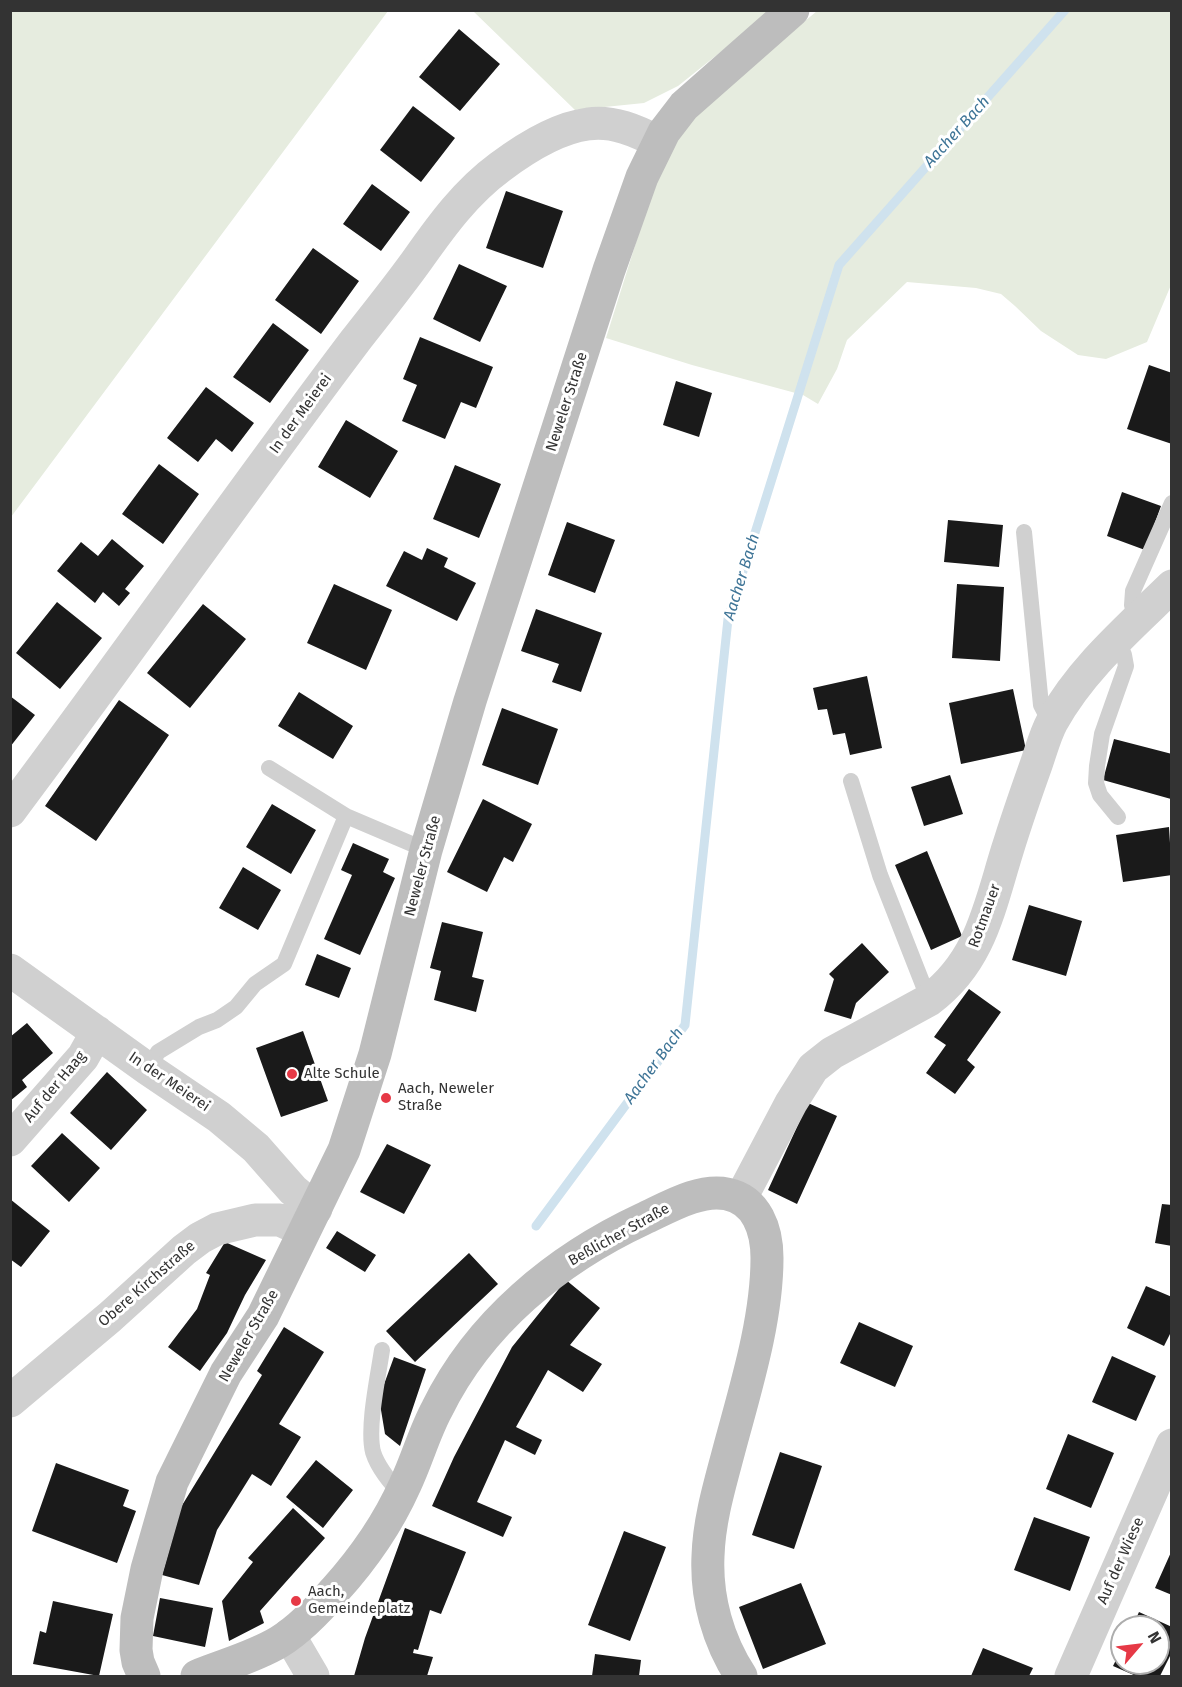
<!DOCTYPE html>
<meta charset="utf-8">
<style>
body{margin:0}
#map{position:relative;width:1182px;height:1687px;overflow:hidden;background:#fff;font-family:"Fira Sans",sans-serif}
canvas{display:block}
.frame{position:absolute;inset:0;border:12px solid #333;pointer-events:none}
.north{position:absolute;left:1110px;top:1615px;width:60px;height:60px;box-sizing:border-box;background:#fff;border:2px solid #adadad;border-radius:50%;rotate:62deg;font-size:16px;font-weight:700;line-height:24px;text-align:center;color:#333}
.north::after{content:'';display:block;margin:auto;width:21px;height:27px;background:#e63946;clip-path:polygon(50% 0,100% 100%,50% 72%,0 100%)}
</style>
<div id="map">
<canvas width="1182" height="1687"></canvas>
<div class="frame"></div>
<div class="north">N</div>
</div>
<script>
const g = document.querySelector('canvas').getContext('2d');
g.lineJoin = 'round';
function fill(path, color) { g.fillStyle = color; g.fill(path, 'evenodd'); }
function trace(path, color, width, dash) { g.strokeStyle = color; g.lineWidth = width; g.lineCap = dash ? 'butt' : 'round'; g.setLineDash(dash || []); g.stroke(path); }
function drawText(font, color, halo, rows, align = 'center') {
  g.font = font + ' "Fira Sans",sans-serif'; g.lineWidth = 6; g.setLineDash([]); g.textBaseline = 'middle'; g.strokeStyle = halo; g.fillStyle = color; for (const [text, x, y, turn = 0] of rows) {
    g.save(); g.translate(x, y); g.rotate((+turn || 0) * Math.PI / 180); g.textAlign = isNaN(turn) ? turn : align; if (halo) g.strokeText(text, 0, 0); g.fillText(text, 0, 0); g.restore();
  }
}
const green = new Path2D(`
 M 11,10 L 388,11 L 11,517 L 10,11 Z
 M 473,11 L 772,11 L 678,86 L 644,103 L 575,110 Z
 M 817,11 L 1171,11 L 1171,285 L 1147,342 L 1106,359 L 1078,355 L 1041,331 L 1015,306 L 1001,294 L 976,288 L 907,282 L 847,340 L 837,369 L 818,404 L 803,395 L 692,365 L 606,338 L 649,201 L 675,140 L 687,125 L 733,81 Z`);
const stream = new Path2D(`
 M 536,1226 L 685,1025 L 728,619 L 839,265 L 1065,10`);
const building = new Path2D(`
 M 459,29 L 500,64 L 460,111 L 419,77 Z
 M 413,106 L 455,138 L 421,182 L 380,150 Z
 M 372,184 L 410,212 L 381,251 L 343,224 Z
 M 506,191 L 563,211 L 543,268 L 486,248 Z
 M 313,248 L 359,281 L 321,334 L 275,300 Z
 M 459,264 L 507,286 L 480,342 L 433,319 Z
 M 273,323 L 309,350 L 270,403 L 233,377 Z
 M 420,337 L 493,367 L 476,408 L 461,402 L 445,439 L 402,421 L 417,385 L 403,379 Z
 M 1149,365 L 1172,373 L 1172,444 L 1127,429 Z
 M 676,381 L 712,393 L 699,437 L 663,425 Z
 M 206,387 L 254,423 L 232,452 L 216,439 L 198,462 L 167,438 Z
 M 346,420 L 398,451 L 370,498 L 318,467 Z
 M 159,464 L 199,494 L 163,544 L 122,514 Z
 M 455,465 L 501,484 L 479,538 L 433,519 Z
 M 1122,492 L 1161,506 L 1145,550 L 1107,536 Z
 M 948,520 L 1003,525 L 999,567 L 944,562 Z
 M 567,522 L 615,540 L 595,593 L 548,575 Z
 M 112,539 L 144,566 L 125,589 L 130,593 L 119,606 L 103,592 L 95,603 L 57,571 L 81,542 L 98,556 Z
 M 427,548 L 448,558 L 444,567 L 476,583 L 457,621 L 386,586 L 404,551 L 422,560 Z
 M 334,584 L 392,610 L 366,670 L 307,643 Z
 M 957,584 L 1004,587 L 1000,661 L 952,658 Z
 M 57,602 L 102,638 L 60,689 L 16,653 Z
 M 203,604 L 246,639 L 190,708 L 147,673 Z
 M 536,609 L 602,633 L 581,692 L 552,682 L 559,664 L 521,651 Z
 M 867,676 L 882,748 L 850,755 L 845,733 L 833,735 L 827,709 L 818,710 L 813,688 Z
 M 1013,689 L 1026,750 L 961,764 L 949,703 Z
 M 299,692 L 353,726 L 333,759 L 278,726 Z
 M 10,696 L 35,715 L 10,747 Z
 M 119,700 L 169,735 L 96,841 L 45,806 Z
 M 502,708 L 558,729 L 538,785 L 482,765 Z
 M 1114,739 L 1172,754 L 1171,799 L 1103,780 Z
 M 950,775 L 963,814 L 924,826 L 911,787 Z
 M 483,799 L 532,824 L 513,862 L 504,857 L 487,892 L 447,872 Z
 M 272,804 L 316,830 L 291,874 L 246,847 Z
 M 1169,827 L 1172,875 L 1123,882 L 1116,835 Z
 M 353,843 L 389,859 L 383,872 L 395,878 L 360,955 L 324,939 L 352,875 L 341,870 Z
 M 927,851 L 962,936 L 931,950 L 895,865 Z
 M 243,867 L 281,890 L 258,930 L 219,908 Z
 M 1029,905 L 1082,921 L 1066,976 L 1012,960 Z
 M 442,922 L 483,932 L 472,977 L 484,980 L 476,1012 L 434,1000 L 441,971 L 430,968 Z
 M 862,943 L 889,972 L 856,1003 L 851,1019 L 824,1011 L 834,979 L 829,974 Z
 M 317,954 L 351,968 L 339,998 L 305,985 Z
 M 969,989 L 1001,1012 L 967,1060 L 975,1067 L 955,1094 L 926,1073 L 946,1045 L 934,1037 Z
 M 27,1023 L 53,1053 L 22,1080 L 27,1087 L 10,1101 L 10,1037 Z
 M 303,1031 L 328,1101 L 281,1117 L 256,1048 Z
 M 107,1072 L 147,1110 L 111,1150 L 70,1113 Z
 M 808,1103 L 837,1116 L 797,1204 L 768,1190 Z
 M 62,1133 L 100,1168 L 69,1202 L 31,1166 Z
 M 387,1144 L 431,1165 L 404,1214 L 360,1192 Z
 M 10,1199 L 50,1231 L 21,1267 L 10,1259 Z
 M 1162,1204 L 1172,1205 L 1172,1246 L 1155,1243 Z
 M 337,1231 L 376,1255 L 365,1272 L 326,1248 Z
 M 225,1242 L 266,1260 L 245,1295 L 227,1333 L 200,1371 L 168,1347 L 197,1309 L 210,1275 L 206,1273 Z
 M 469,1253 L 498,1284 L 415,1362 L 386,1331 Z
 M 566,1280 L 600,1308 L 570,1345 L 602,1364 L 583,1392 L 548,1370 L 516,1427 L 542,1440 L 535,1455 L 505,1440 L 477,1502 L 512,1517 L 503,1537 L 432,1506 L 454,1457 L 512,1347 Z
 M 1146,1286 L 1172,1297 L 1172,1330 L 1164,1346 L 1127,1328 Z
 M 859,1322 L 913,1346 L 895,1387 L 840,1363 Z
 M 284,1327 L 324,1352 L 279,1424 L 301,1437 L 271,1486 L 252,1474 L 217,1530 L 199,1585 L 162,1575 L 181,1507 L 262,1375 L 257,1371 Z
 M 1112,1356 L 1156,1376 L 1136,1421 L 1092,1402 Z
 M 394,1357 L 426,1369 L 400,1446 L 385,1434 L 379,1398 Z
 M 1068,1434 L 1114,1453 L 1091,1508 L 1046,1489 Z
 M 780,1452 L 822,1466 L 794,1549 L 752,1535 Z
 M 316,1460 L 353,1490 L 323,1528 L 286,1497 Z
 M 56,1463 L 129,1490 L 123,1506 L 136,1511 L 117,1563 L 32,1531 Z
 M 293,1508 L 325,1538 L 260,1611 L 264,1623 L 229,1641 L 222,1601 L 253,1562 L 248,1558 Z
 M 1034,1517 L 1090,1537 L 1070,1591 L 1014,1570 Z
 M 405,1528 L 466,1552 L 441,1614 L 430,1610 L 418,1650 L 414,1649 L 413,1653 L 433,1657 L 427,1676 L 354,1676 L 365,1638 Z
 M 624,1531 L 666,1547 L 630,1641 L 588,1625 Z
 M 1172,1550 L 1172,1595 L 1155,1588 Z
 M 801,1583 L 826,1644 L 763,1669 L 739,1607 Z
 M 160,1598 L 213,1608 L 205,1647 L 153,1636 Z
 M 53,1601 L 113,1614 L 99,1676 L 33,1664 L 40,1631 L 46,1633 Z
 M 1139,1612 L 1172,1627 L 1172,1652 L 1160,1676 L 1136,1676 L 1113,1666 L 1122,1648 L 1122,1663 L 1158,1663 L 1158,1627 L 1132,1627 Z
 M 983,1648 L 1033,1668 L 1029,1676 L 971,1676 Z
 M 595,1654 L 641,1660 L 639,1676 L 592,1676 Z`);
const lane = new Path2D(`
 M 1024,532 L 1041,705 L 1051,724
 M 1136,620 L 1132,605 L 1133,591 L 1172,503
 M 1117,640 L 1124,655 L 1126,666 L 1102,734 L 1097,766 L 1096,783 L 1100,795 L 1118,817
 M 269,768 L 346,816 L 426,850
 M 851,781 L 880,875 L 929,1000
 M 148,1069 L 158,1052 L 199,1027 L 217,1020 L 236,1007 L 255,984 L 284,964 L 346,816
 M 382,1350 C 378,1377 367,1427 373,1452 C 378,1468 390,1482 401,1494`);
const street = new Path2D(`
 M 10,811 C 127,655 238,496 355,341 C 376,314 398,287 418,259 C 442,225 466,192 500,167 C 524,149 557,128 588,124 C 612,120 637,131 658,142
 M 10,970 L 148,1069 L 219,1117 L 256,1148 L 293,1190 L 316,1209
 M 10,1140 L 83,1057 L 97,1032
 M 741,1198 L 791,1103 L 813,1068 L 832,1053 L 929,1000 C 980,962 989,909 1007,851 C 1016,822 1026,793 1036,765 C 1041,751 1045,735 1052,722 C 1081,669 1129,628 1172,586
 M 10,1401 L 110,1317 L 184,1250 L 200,1238 L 217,1229 L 255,1220 L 280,1220 L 304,1231
 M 289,1635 L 313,1676
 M 1071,1676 L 1172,1445`);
const secondary = new Path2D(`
 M 144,1676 L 138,1662 L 136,1650 L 137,1618 L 147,1569 L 172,1482 L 226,1373 L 263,1316 L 344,1150 L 375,1054 L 426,850 L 470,701 L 609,270 L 642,177 L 664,132 L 684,106 L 793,10
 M 197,1676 C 224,1665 254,1657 279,1642 C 300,1629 319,1609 335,1590 C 363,1559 388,1523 405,1485 C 417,1460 424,1433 437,1409 C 479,1323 557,1259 643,1219 C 667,1208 700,1188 727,1194 C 757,1200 767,1230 767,1258 C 767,1321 745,1390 729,1450 C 720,1484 709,1520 708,1556 C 706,1598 718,1641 741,1676`);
const markers = [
 [292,1074,6,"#e63946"],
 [386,1098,6,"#e63946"],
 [296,1601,6,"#e63946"]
];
const streetNames = [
 ["Neweler Straße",567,402,-72],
 ["In der Meierei",301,414,-54],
 ["Neweler Straße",423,866,-75],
 ["Rotmauer",985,916,-70],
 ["In der Meierei",169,1082,34],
 ["Auf der Haag",55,1087,-50],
 ["Beßlicher Straße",619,1235,-29],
 ["Obere Kirchstraße",147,1284,-41],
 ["Neweler Straße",249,1336,-60],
 ["Auf der Wiese",1121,1561,-66]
];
const poiNames = [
 ["Alte Schule",304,1074],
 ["Aach, Neweler",398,1089],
 ["Straße",398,1106],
 ["Aach,",308,1592],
 ["Gemeindeplatz",308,1609]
];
const waterNames = [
 ["Aacher Bach",957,132,-48],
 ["Aacher Bach",742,577,-73],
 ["Aacher Bach",654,1066,-54]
];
fill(green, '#e6ecdf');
trace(stream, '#cfe2ee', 9);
fill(building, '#1a1a1a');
trace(lane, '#d0d0d0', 16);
trace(street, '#d0d0d0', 33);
trace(secondary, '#bdbdbd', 33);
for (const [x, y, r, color] of markers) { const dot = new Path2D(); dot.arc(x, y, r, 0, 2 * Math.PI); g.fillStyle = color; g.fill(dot); trace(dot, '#fff', 2); }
drawText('15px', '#333', '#fff', streetNames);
drawText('15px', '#333', '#fff', poiNames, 'left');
drawText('italic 16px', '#3f7597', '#fff', waterNames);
</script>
